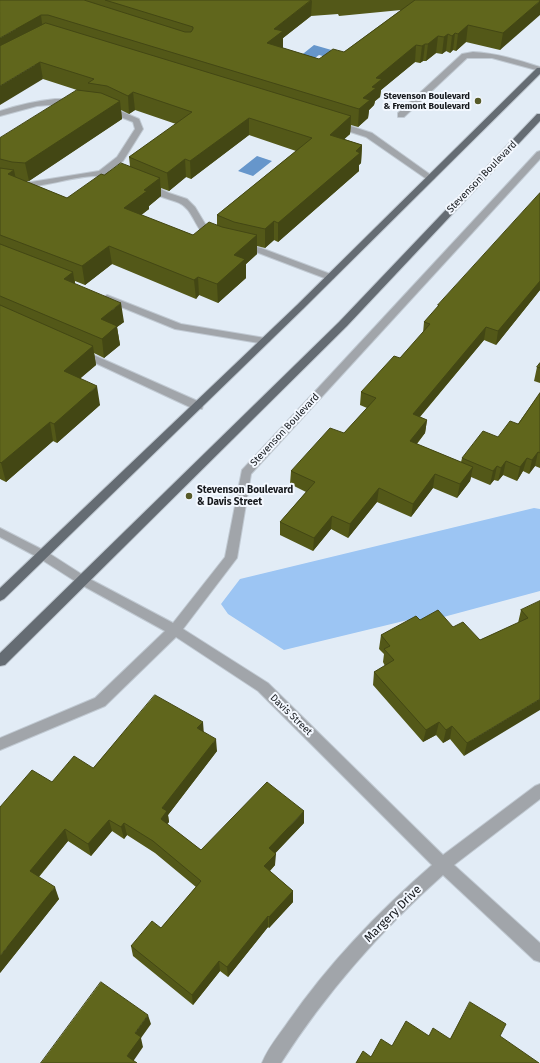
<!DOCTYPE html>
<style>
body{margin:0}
canvas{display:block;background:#e2ecf6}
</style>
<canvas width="540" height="1063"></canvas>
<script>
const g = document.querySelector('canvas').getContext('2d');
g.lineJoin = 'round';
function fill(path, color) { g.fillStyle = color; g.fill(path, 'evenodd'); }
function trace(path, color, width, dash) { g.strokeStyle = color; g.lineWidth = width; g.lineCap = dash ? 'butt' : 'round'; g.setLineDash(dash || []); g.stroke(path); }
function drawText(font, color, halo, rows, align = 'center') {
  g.font = font + ' "Fira Sans",sans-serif'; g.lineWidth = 4; g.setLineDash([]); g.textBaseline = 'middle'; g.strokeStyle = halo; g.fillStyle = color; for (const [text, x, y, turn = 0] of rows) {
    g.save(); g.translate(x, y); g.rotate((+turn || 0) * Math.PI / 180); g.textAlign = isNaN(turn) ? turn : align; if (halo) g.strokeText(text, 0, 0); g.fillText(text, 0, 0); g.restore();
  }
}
const green = new Path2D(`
 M 534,508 L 540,509 L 540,591 L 410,626 L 408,620 L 284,650 L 228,614 L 221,604 L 240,579 Z`);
const water = new Path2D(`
 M 314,45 L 342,53 L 334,59 L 319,55 L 311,61 L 299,57 Z
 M 257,156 L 272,161 L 253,176 L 238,171 Z`);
const lane = new Path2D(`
 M 473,52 C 496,53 518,60 540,67 L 540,71 L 492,58 L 467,58 L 404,117 L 398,117 L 398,113 L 462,54 Z
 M 55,99 L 75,99 L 79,101 L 75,103 L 37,106 L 0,116 L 0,111 C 18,105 36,101 55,99 Z
 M 103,106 L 109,106 L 139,119 L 143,129 L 123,161 L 109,171 L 124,174 L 125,176 L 124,178 C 117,180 102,176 93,176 C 57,179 38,192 0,184 L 0,178 L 16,182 L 31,182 L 99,171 L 117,157 L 135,129 L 133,122 L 103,110 Z
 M 332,122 L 338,122 L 372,133 L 435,178 L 431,181 L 428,180 L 366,137 L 332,126 Z
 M 146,182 L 169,193 L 187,199 L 195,207 L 207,227 L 219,238 L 217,240 C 202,244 195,217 187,209 C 180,201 172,201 162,197 C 156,194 149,190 143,187 L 142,185 Z
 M 243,244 L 261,248 L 333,275 L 335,277 L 333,279 L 327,279 L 256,252 L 240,249 L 238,247 Z
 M 107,295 L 181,324 L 265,338 L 270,341 L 265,344 L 175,329 L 104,300 L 102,298 Z`);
const street = new Path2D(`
 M 540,151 L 540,159 L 251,474 L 237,558 L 183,629 L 268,683 L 443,855 L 535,786 L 540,784 L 540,799 L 454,865 L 540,943 L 540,962 L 534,960 L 443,875 C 381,930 326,993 281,1063 L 262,1063 C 268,1048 279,1035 288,1022 C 329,963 379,911 432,865 L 258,691 L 176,637 L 105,706 L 0,750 L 0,738 L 95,698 L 165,631 L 78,583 L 39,558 L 0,537 L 0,528 L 47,552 L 86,577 L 173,623 L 225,557 L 242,470 L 537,152 Z
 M 80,349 L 202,403 L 203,406 L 202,409 L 194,409 L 76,354 L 75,352 Z`);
const primary = new Path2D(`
 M 537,68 L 540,68 L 540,74 L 303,309 L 4,599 L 0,601 L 0,588 L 297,305 Z
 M 537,114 L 540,114 L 540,121 L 347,326 L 5,665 L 0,666 L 0,653 L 339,322 Z`);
const wall = new Path2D(`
 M 0,0 L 540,0 L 500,50 L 466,42 L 456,51 L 453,50 L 450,53 L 446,51 L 442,54 L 436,53 L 426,61 L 423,61 L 420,63 L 415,62 L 381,90 L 380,97 L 375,101 L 374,105 L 369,110 L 368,118 L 358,127 L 351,125 L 350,134 L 344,139 L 362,145 L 361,163 L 359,165 L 359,171 L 278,242 L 274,240 L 265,248 L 257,246 L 257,254 L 246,264 L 246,278 L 218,303 L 199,295 L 196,299 L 112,264 L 85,285 L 75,281 L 75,284 L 124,322 L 117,327 L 120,345 L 104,358 L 94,353 L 96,365 L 80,378 L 100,405 L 57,443 L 53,441 L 6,482 L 0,479 L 0,138 L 77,90 L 43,79 ZM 401,10 L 344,52 L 319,59 L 283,48 L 283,38 L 311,16 L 338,14 L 339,16 ZM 121,110 L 129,114 L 135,110 L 176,124 L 129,157 L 130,166 L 104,175 L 67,198 L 25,181 L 29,181 L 122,119 ZM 249,135 L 296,151 L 217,215 L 217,225 L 193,235 L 141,215 L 149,209 L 149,206 L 161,196 L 161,188 L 169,191 L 186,177 L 191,179 Z
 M 540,193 L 540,290 L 496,345 L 484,340 L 420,417 L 427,420 L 425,433 L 417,444 L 461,462 L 462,458 L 498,437 L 518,424 L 540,393 L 540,468 L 535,466 L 529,474 L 523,471 L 517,481 L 503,475 L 498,481 L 494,480 L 490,485 L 471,477 L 470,481 L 457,498 L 433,488 L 411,517 L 377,502 L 348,538 L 331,529 L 313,551 L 280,535 L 280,522 L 306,492 L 290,484 L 291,471 L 344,433 L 367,408 L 360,405 L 361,392 L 400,358 L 423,333 L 424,322 L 438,307 L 438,305 Z
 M 540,363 L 540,383 L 534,381 L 537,367 Z
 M 540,601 L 464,756 L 450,739 L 443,743 L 436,735 L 423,742 L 373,685 L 374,672 L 385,666 L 383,662 L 384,654 L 379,649 L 381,635 L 420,620 L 453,627 L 480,640 L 518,623 L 521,610 Z
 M 203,732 L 217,751 L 168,815 L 169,822 L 167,824 L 201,850 L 304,823 L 275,853 L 275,865 L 270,871 L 293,891 L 293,902 L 269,928 L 268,927 L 228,977 L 220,971 L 193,1005 L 133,956 L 131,946 L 161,928 L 196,887 L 155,853 L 127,835 L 124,839 L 112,831 L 91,856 L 68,841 L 39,877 L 59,899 L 0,973 L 52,782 L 93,768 Z`);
const shadedWall = new Path2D(`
 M 312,0 L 311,16 L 283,38 L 283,48 L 267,43 L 274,29 Z
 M 540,1 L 540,15 L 500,50 L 503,33 Z
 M 41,15 L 43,32 L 0,56 L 0,38 Z
 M 468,25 L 466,42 L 456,51 L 458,34 Z
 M 455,33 L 453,50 L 450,53 L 452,36 Z
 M 448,34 L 446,51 L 442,54 L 444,37 Z
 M 438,36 L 436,53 L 426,61 L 428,44 Z
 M 425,44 L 423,61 L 420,63 L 422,46 Z
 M 416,45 L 415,62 L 381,90 L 380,97 L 375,101 L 374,105 L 369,110 L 368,118 L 358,127 L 359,109 L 363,98 L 376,78 Z
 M 40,62 L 43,79 L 0,105 L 0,86 Z
 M 133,92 L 135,110 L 129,114 L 128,96 Z
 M 120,101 L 122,119 L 29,181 L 25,163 Z
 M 351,116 L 350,134 L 329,153 L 330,135 Z
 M 249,118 L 249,135 L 191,179 L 190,161 Z
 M 362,145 L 361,163 L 359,165 L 359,171 L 278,242 L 278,223 Z
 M 185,159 L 186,177 L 169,191 L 167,173 Z
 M 14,170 L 18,189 L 8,174 Z
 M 160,178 L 161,196 L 149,206 L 149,209 L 126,227 L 124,208 L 144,190 Z
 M 274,221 L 274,240 L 265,248 L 265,229 Z
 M 257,235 L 257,254 L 246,264 L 246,278 L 218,303 L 217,284 L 234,255 Z
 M 109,246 L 112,264 L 85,285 L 82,266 Z
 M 73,272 L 76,291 L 64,279 Z
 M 198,277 L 199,295 L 196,299 L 194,280 Z
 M 540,281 L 540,290 L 496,345 L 498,331 Z
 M 121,303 L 124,322 L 117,327 L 120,345 L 104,358 L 102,339 L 101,319 Z
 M 486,327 L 484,340 L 411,427 L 413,414 Z
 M 93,346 L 96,365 L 67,390 L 64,371 Z
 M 97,386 L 100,405 L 57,443 L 54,424 Z
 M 427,420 L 425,433 L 408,454 L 410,441 Z
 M 50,422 L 53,441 L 6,482 L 1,463 Z
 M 538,452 L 535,466 L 529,474 L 532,460 Z
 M 527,458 L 523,471 L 517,481 L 520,467 Z
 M 506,461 L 503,475 L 498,481 L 501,468 Z
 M 497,466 L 494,480 L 490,485 L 493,471 Z
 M 473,467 L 470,481 L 457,498 L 460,484 Z
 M 435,474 L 433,488 L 411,517 L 413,504 Z
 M 379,488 L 377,502 L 348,538 L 350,524 Z
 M 332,516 L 331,529 L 313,551 L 314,538 Z
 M 540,699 L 540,710 L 464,756 L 467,743 Z
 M 203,722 L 204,735 L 197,728 Z
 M 439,722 L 436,735 L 423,742 L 426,730 Z
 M 452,726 L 450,739 L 443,743 L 446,730 Z
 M 216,739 L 217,751 L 168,815 L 169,822 L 162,830 L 161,819 L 162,808 Z
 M 304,811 L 304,823 L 269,860 L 269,848 Z
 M 109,820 L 112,831 L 91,856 L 88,844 Z
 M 124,823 L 127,835 L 124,839 L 121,827 Z
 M 65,829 L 68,841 L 34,882 L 30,871 Z
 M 276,854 L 275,865 L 264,877 L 264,866 Z
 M 55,887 L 59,899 L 0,973 L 0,956 Z
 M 293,891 L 293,902 L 269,928 L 269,917 Z
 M 268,916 L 268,927 L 228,977 L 227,967 Z
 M 219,961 L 220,971 L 193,1005 L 192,995 Z
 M 148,1015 L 151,1024 L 141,1038 L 143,1047 L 132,1063 L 127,1056 L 135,1033 Z`);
const building = new Path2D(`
 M 0,0 L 84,0 L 185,32 L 191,32 L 193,29 L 193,27 L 105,0 L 311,0 L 274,29 L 283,31 L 267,43 L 319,59 L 333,49 L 344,52 L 415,0 L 540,0 L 540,1 L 503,33 L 468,25 L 458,34 L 455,33 L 452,36 L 448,34 L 444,37 L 438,36 L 428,44 L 425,44 L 422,46 L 416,45 L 376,78 L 382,79 L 372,87 L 376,88 L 363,98 L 370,100 L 359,109 L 48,15 L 41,15 L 0,38 Z
 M 46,23 L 351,116 L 330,135 L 362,145 L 356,151 L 360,153 L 278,223 L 274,221 L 265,229 L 234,222 L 217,215 L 312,138 L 249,118 L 190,161 L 185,159 L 167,173 L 129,157 L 192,112 L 133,92 L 128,96 L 107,86 L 88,83 L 94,79 L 40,62 L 0,86 L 0,46 Z
 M 77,90 L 101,93 L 120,101 L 25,163 L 12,162 L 0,159 L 0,138 Z
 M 121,163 L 160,178 L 144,190 L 147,191 L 124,208 L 193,235 L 209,222 L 222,227 L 257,235 L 234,255 L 245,259 L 217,284 L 198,277 L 194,280 L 109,246 L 82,266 L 0,235 L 0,168 L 14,170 L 8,174 L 67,198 L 101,174 L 104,175 Z
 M 540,193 L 540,281 L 498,331 L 486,327 L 413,414 L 427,420 L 410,441 L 473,467 L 460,484 L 435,474 L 413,504 L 379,488 L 350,524 L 332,516 L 314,538 L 280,522 L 315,482 L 291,471 L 330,428 L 344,433 L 376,398 L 361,392 L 394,356 L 400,358 L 430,324 L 424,322 L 439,305 L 438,305 Z
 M 0,244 L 73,272 L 64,279 L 121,303 L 101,319 L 117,326 L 102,339 L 0,296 Z
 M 0,305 L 93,346 L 64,371 L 97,386 L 54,424 L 50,422 L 1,463 L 0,462 Z
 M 540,363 L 540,368 L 537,367 Z
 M 540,393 L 540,453 L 538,452 L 532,460 L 527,458 L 520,467 L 506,461 L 501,468 L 497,466 L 493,471 L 462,458 L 483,431 L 498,437 L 510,421 L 518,424 Z
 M 540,601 L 540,699 L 467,743 L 452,726 L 446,730 L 439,722 L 426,730 L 374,672 L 394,660 L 384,649 L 390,646 L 381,635 L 416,616 L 420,620 L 438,610 L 453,627 L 463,622 L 480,640 L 528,618 L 521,610 Z
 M 155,695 L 203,722 L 197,728 L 216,739 L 162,808 L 167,811 L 161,819 L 201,850 L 267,782 L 304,811 L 269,848 L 276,854 L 264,866 L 293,891 L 269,917 L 268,916 L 227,967 L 219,961 L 192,995 L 131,946 L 152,921 L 161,928 L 201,881 L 153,841 L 124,823 L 121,827 L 109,820 L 88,844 L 65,829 L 30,871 L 55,887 L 0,956 L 0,807 L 32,770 L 52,782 L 74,756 L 93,768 Z
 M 101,982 L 148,1015 L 135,1033 L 141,1037 L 127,1056 L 137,1063 L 41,1063 Z
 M 470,1002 L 506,1024 L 500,1036 L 539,1063 L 356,1063 L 363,1051 L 371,1057 L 381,1039 L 392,1046 L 406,1021 L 429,1036 L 433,1028 L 450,1039 Z`);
const markers = [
 [478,101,4,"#565a28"],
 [189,496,4,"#565a28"]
];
const farPoinames = [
 ["Stevenson Boulevard",470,96],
 ["& Fremont Boulevard",470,106]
];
const streetNames = [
 ["Stevenson Boulevard",482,177,-46],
 ["Stevenson Boulevard",285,430,-47],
 ["Davis Street",291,715,44]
];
const poiNames = [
 ["Stevenson Boulevard",197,490],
 ["& Davis Street",197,502]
];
const nearStreetnames = [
 ["Margery Drive",393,914,-45]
];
fill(green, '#9cc5f3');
fill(water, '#6696cb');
trace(lane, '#c1cad3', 2);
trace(street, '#c1cad3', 2);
trace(primary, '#c1cad3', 2);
fill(lane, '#a1a5aa');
fill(street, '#a1a5aa');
fill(primary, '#656c73');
fill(wall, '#535818');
fill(shadedWall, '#434714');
fill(building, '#60661c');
trace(building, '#434714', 1);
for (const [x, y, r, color] of markers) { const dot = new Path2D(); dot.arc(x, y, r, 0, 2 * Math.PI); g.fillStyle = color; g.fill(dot); trace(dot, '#f3f8ff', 1.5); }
drawText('bold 9px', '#15181c', '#f3f8ff', farPoinames, 'right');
drawText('10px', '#15181c', '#f3f8ff', streetNames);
drawText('bold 10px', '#15181c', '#f3f8ff', poiNames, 'left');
drawText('12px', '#15181c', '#f3f8ff', nearStreetnames);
</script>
